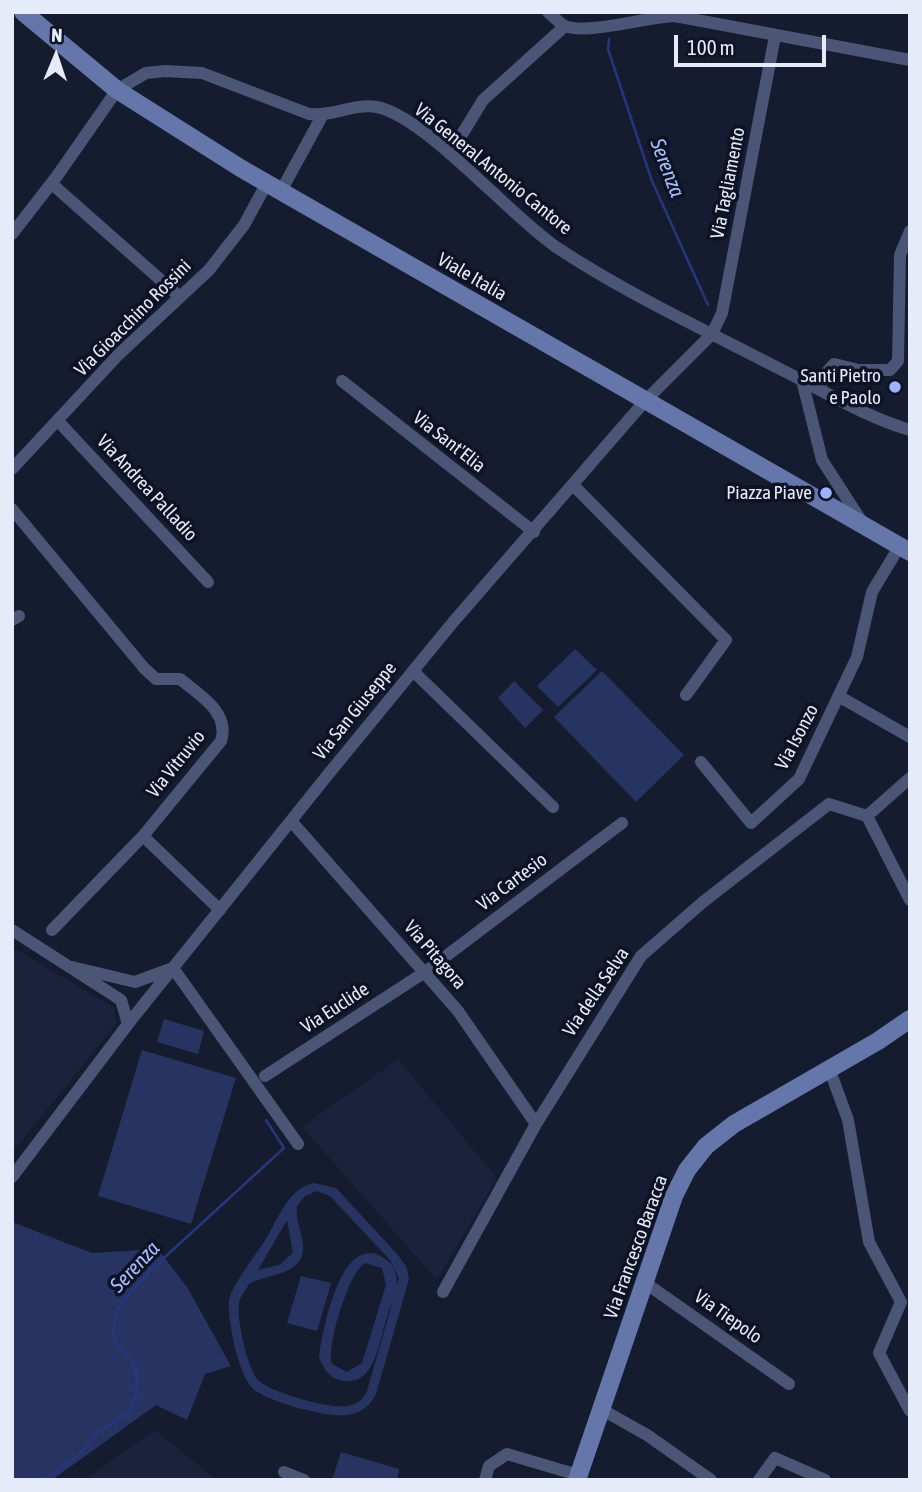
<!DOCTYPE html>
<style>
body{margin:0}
#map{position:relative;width:922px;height:1492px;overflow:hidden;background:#151c2f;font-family:"Asap Condensed",sans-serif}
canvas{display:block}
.frame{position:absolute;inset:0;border:14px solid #e6ebf9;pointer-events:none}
.north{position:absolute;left:21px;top:21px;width:70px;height:70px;-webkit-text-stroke:5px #0d1325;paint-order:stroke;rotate:2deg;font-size:19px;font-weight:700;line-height:28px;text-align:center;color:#e6ebf9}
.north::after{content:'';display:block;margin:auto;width:24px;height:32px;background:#e6ebf9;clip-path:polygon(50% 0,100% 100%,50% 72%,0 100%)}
.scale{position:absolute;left:674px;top:35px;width:152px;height:32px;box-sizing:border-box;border:4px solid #e6ebf9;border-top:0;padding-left:9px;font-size:21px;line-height:24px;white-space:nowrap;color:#e6ebf9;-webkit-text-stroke:5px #0d1325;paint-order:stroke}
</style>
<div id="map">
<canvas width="922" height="1492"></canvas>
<div class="frame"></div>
<div class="north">N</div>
<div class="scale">100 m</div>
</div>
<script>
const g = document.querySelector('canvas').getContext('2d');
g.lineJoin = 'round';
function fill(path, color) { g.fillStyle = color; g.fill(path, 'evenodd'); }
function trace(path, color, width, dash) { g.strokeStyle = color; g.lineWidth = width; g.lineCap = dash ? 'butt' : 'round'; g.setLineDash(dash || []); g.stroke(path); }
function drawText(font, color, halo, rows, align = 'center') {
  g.font = font + ' "Asap Condensed",sans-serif'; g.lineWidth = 7; g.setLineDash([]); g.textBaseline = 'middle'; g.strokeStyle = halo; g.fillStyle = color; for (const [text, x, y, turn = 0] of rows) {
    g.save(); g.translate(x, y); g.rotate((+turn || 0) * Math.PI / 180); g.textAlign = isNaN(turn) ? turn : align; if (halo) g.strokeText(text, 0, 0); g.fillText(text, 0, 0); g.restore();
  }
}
const built = new Path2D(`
 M 12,947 L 115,1008 L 116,1024 L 12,1153 Z
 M 398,1059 L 497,1178 L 437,1280 L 302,1127 Z
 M 155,1430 L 217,1480 L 84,1480 Z`);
const green = new Path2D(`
 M 575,649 L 597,670 L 558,707 L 537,686 Z
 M 602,671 L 684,755 L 636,802 L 554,717 Z
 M 514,681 L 543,710 L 525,728 L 498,698 Z
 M 164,1019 L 204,1031 L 198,1054 L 157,1042 Z
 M 142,1050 L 236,1078 L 191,1224 L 98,1196 Z
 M 314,1183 L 336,1188 L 397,1254 L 406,1266 L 409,1279 L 376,1394 C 370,1406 361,1413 348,1415 C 328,1418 267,1402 252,1388 C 239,1375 227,1320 229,1301 C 231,1286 258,1252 267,1237 C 279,1217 289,1188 314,1183 ZM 317,1191 L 330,1196 L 390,1260 L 399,1278 L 397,1286 C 397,1275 395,1264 384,1258 C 341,1231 323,1329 319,1357 C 324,1369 330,1380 345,1381 C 381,1385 380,1324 392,1304 L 367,1391 C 363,1399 357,1405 347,1406 C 330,1409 272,1393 259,1381 C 248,1371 236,1319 239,1303 C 240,1297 246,1290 249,1284 C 268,1273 305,1276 303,1245 C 302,1231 295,1220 297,1206 L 305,1196 ZM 287,1220 L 293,1253 L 279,1265 L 258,1270 ZM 365,1263 L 382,1268 L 386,1285 L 362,1363 L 347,1372 L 332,1364 C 326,1347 349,1271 365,1263 Z
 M 12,1222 L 92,1253 L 158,1249 L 187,1287 L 231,1366 L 205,1374 L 187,1420 L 156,1405 L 52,1480 L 12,1480 Z
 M 301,1276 L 331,1283 L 317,1331 L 287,1323 Z
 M 341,1452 L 399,1469 L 397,1480 L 332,1480 Z`);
const stream = new Path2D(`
 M 609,39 L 608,49 L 652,181 L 708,305
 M 44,1480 L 78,1456 L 98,1432 L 130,1411 L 136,1396 L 137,1375 L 132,1360 L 116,1344 L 113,1334 L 114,1318 L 123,1300 L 154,1267 L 284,1148 L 266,1120`);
const street = new Path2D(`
 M 548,12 C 553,16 559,23 565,26 C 588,35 646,17 675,16 L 910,60
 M 450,154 L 483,100 L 565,26
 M 52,184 L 180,297
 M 281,191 L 322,116
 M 12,234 L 57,176 L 117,90 L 146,73 L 165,71 L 202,73 L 309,114 C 332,117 354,103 377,107 C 426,117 509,215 556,247 C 627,294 705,330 780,369 C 822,390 865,417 910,430
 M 802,380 L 822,460 L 862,522
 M 342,381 L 534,532
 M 819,389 L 826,373 L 834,364 L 859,370 L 890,370 L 898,361 L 900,255 L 910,231
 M 58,421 L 208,582
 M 12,469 L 119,354 L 209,270 L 244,225 L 267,183
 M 573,485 L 726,640 L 686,695
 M 12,509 L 144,668 L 156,679 L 180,679 C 201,696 230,713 221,741 L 143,836 L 52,930
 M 12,620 L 19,616
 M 413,671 L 553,807
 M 840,697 L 910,737
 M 701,762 L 751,823 L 799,779 L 857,657 L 872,592 L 899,547
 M 867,816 L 910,900
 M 867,816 L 910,778
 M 292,822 L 458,1011 L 536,1124
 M 143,836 L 220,910
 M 12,930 L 121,1000 L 128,1024
 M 72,967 L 135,982 L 173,968 L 298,1144
 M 829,1068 L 848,1120 L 869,1242 L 901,1302 L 879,1353 L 910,1411
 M 265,1076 L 425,972 L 622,823
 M 12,1177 L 128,1024 L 326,777 L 454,621 L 645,401 L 712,334 L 722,313 L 775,36
 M 644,1282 L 789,1384
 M 443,1292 L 536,1124 L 641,956 L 703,902 L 829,804 L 867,816
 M 601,1409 L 647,1435 L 711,1480
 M 284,1472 L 304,1480
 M 485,1480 L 489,1466 L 507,1454 L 578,1475
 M 759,1480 L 775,1458 L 825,1480`);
const secondary = new Path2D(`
 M 23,12 L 117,90 L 242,169 L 910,552
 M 577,1480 L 674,1196 L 687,1170 L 706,1146 L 734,1124 L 878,1041 L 910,1019`);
const markers = [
 [895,387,7,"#9bb4fd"],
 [826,493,7,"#9bb4fd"]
];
const streetNames = [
 ["Via General Antonio Cantore",493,169,39],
 ["Via Tagliamento",728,183,-79],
 ["Viale Italia",472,277,30],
 ["Via Gioacchino Rossini",133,318,-45],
 ["Via Sant'Elia",449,442,38],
 ["Via Andrea Palladio",147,488,47],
 ["Via San Giuseppe",355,711,-51],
 ["Via Isonzo",797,737,-62],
 ["Via Vitruvio",176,764,-51],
 ["Via Cartesio",512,882,-37],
 ["Via Pitagora",435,955,49],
 ["Via della Selva",596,992,-56],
 ["Via Euclide",335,1008,-33],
 ["Via Francesco Baracca",636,1247,-70],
 ["Via Tiepolo",728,1317,35]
];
const poiNames = [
 ["Santi Pietro",881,376],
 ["e Paolo",881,398],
 ["Piazza Piave",812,493]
];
const waterNames = [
 ["Serenza",667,168,69],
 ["Serenza",135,1267,-47]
];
fill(built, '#1a223c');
fill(green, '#273461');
trace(stream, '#26377f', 2.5);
trace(street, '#4b5677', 12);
trace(secondary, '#6576ab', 18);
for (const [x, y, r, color] of markers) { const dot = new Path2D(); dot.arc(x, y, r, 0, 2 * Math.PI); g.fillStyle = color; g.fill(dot); trace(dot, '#0d1325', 2.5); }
drawText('19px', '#e6ebf9', '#0d1325', streetNames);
drawText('19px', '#e6ebf9', '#0d1325', poiNames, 'right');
drawText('italic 21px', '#a9bffd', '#0d1325', waterNames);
</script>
